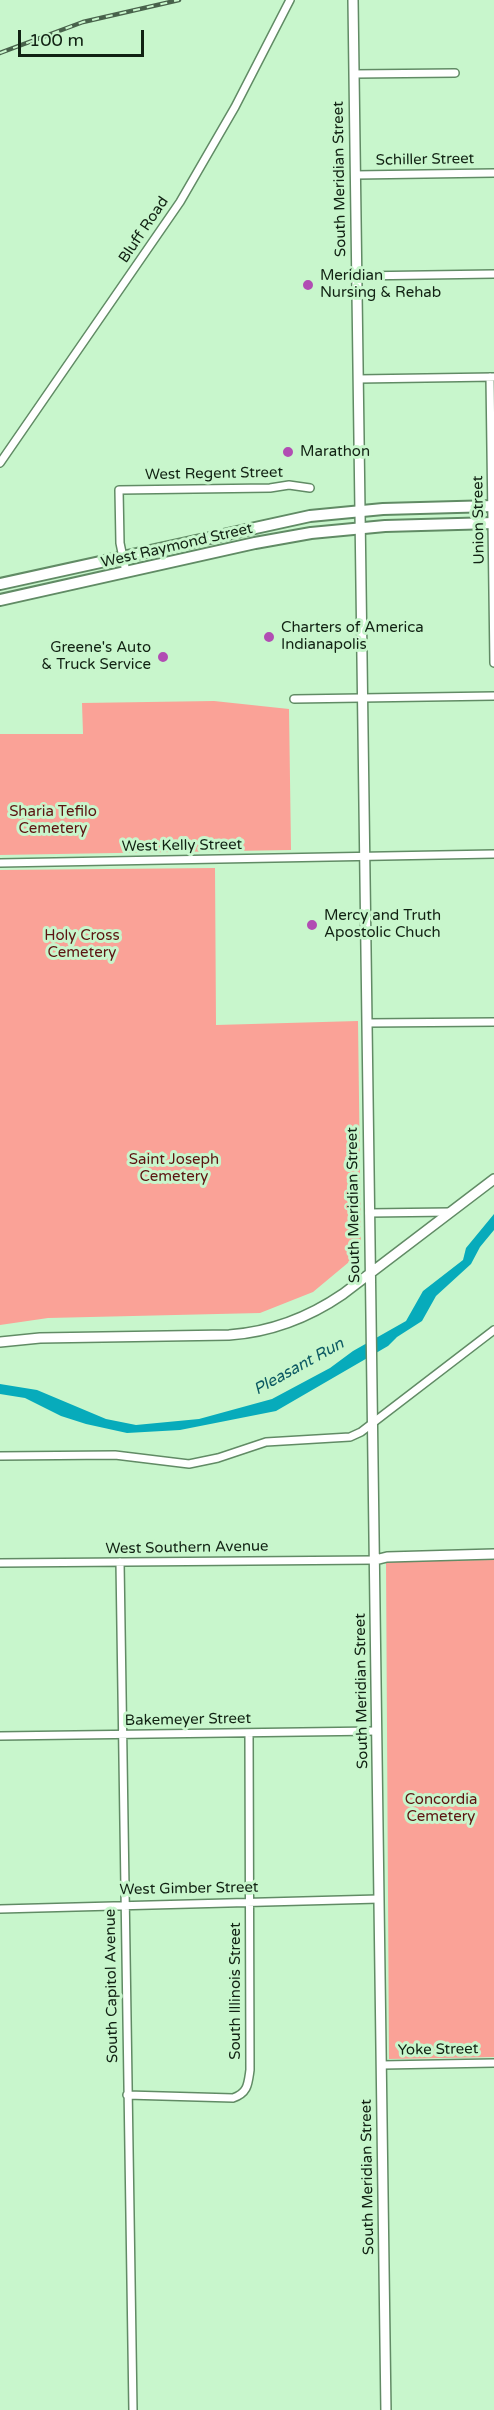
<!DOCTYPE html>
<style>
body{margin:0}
#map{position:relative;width:494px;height:2410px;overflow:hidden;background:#c8f6cc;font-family:"Varela Round",sans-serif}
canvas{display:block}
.scale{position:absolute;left:18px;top:30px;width:126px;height:27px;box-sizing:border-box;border:3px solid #112213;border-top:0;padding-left:8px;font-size:18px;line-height:21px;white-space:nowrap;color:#112213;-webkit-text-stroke:4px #c8f6cc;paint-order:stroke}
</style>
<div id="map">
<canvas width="494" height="2410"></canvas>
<div class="scale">100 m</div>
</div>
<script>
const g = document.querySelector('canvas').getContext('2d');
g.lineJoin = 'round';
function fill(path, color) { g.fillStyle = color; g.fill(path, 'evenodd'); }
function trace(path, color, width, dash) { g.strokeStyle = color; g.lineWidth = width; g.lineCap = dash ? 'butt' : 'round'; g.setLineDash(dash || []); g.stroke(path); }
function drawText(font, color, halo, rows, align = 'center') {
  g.font = font + ' "Varela Round",sans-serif'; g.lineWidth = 6; g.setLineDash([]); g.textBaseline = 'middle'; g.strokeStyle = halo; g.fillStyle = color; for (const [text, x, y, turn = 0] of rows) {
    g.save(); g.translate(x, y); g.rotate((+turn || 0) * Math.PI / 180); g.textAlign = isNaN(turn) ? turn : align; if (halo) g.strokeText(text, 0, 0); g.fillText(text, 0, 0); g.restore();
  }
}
const green = new Path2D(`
 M 214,701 L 289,709 L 291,850 L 0,855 L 0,734 L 83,734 L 82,703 Z
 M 215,868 L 216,1025 L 358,1021 L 361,1252 L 313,1292 L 260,1313 L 48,1318 L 0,1325 L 0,870 Z
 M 494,1560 L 494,2057 L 389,2059 L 386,1561 Z`);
const water = new Path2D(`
 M 494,1214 L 494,1230 L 480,1247 L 471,1264 L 436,1296 L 422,1321 L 397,1337 L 388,1346 L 276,1411 L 180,1430 L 127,1433 L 86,1424 L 61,1416 L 25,1398 L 0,1394 L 0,1384 L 37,1390 L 106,1419 L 136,1425 L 199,1419 L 272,1399 L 330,1368 L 353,1351 L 406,1321 L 423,1291 L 463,1260 L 466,1248 Z`);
const street = new Path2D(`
 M 354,74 L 455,73
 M 355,175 L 494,173
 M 357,276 L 494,274
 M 490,377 L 494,663
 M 358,379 L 494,377
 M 0,463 L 180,202 L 235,107 L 290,0
 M 126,572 L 120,543 L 119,490 L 270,488 L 289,485 L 310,488
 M 294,699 L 494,696
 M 0,863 L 494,854
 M 367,1023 L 494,1022
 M 369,1213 L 451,1212
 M 0,1456 L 115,1455 L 189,1464 L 218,1458 L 266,1442 L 350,1437 L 361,1432 L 494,1330
 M 120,1562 L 133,2410
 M 0,1563 L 375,1560
 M 0,1736 L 377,1731
 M 0,1909 L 379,1899
 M 382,2065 L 494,2063
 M 127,2095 L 233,2098 C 248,2093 248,2084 250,2070 L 249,1733`);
const secondary = new Path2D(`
 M 353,0 L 386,2410
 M 0,1342 L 40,1338 L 229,1335 C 272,1332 308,1318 343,1294 L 494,1179
 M 375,1560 L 387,1557 L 494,1554`);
const primary = new Path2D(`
 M 0,584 L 310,516 L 383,509 L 494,506
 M 0,600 L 255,543 L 311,533 L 385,526 L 494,523`);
const rail = new Path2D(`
 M 0,53 L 83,22 L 179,0`);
const markers = [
 [308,285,6,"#b14db3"],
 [288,452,6,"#b14db3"],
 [269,637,6,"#b14db3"],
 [163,657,6,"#b14db3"],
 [312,925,6,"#b14db3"]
];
const streetNames = [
 ["Schiller Street",425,160,-1],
 ["South Meridian Street",340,179,-91],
 ["Bluff Road",144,230,-56],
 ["West Regent Street",214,474,-1],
 ["Union Street",479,520,-91],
 ["West Raymond Street",177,546,-13],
 ["West Kelly Street",182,846,-1],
 ["South Meridian Street",354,1205,-91],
 ["West Southern Avenue",187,1548,-1],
 ["South Meridian Street",362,1691,-91],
 ["Bakemeyer Street",188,1720,-1],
 ["West Gimber Street",189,1889,-1],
 ["South Capitol Avenue",112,1986,-91],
 ["South Illinois Street",236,1991,-90],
 ["Yoke Street",438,2050,-1],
 ["South Meridian Street",368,2177,-91]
];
const poiNames = [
 ["Meridian",320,276],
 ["Nursing & Rehab",320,293],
 ["Marathon",300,452],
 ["Charters of America",281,628],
 ["Indianapolis",281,645],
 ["Greene's Auto",151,648,"right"],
 ["& Truck Service",151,665,"right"],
 ["Mercy and Truth",324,916],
 ["Apostolic Chuch",324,933]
];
const parkNames = [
 ["Sharia Tefilo",53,812],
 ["Cemetery",53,829],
 ["Holy Cross",82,936],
 ["Cemetery",82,953],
 ["Saint Joseph",174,1160],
 ["Cemetery",174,1177],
 ["Concordia",441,1800],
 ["Cemetery",441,1817]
];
const waterNames = [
 ["Pleasant Run",299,1367,-29]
];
fill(green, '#faa297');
fill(water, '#07abbb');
trace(street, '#618b65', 10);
trace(secondary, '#618b65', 12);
trace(primary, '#618b65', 14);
trace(street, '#fff', 7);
trace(secondary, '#fff', 9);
trace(primary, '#fff', 10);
trace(rail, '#48624b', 4.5);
trace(rail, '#c8f6cc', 2, [7]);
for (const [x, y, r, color] of markers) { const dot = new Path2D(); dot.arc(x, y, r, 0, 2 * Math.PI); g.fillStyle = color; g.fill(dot); trace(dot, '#c8f6cc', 2); }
drawText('15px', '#112213', '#c8f6cc', streetNames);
drawText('15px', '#112213', '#c8f6cc', poiNames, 'left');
drawText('15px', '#5c1411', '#c8f6cc', parkNames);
drawText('italic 16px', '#0c5a63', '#c8f6cc', waterNames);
</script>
